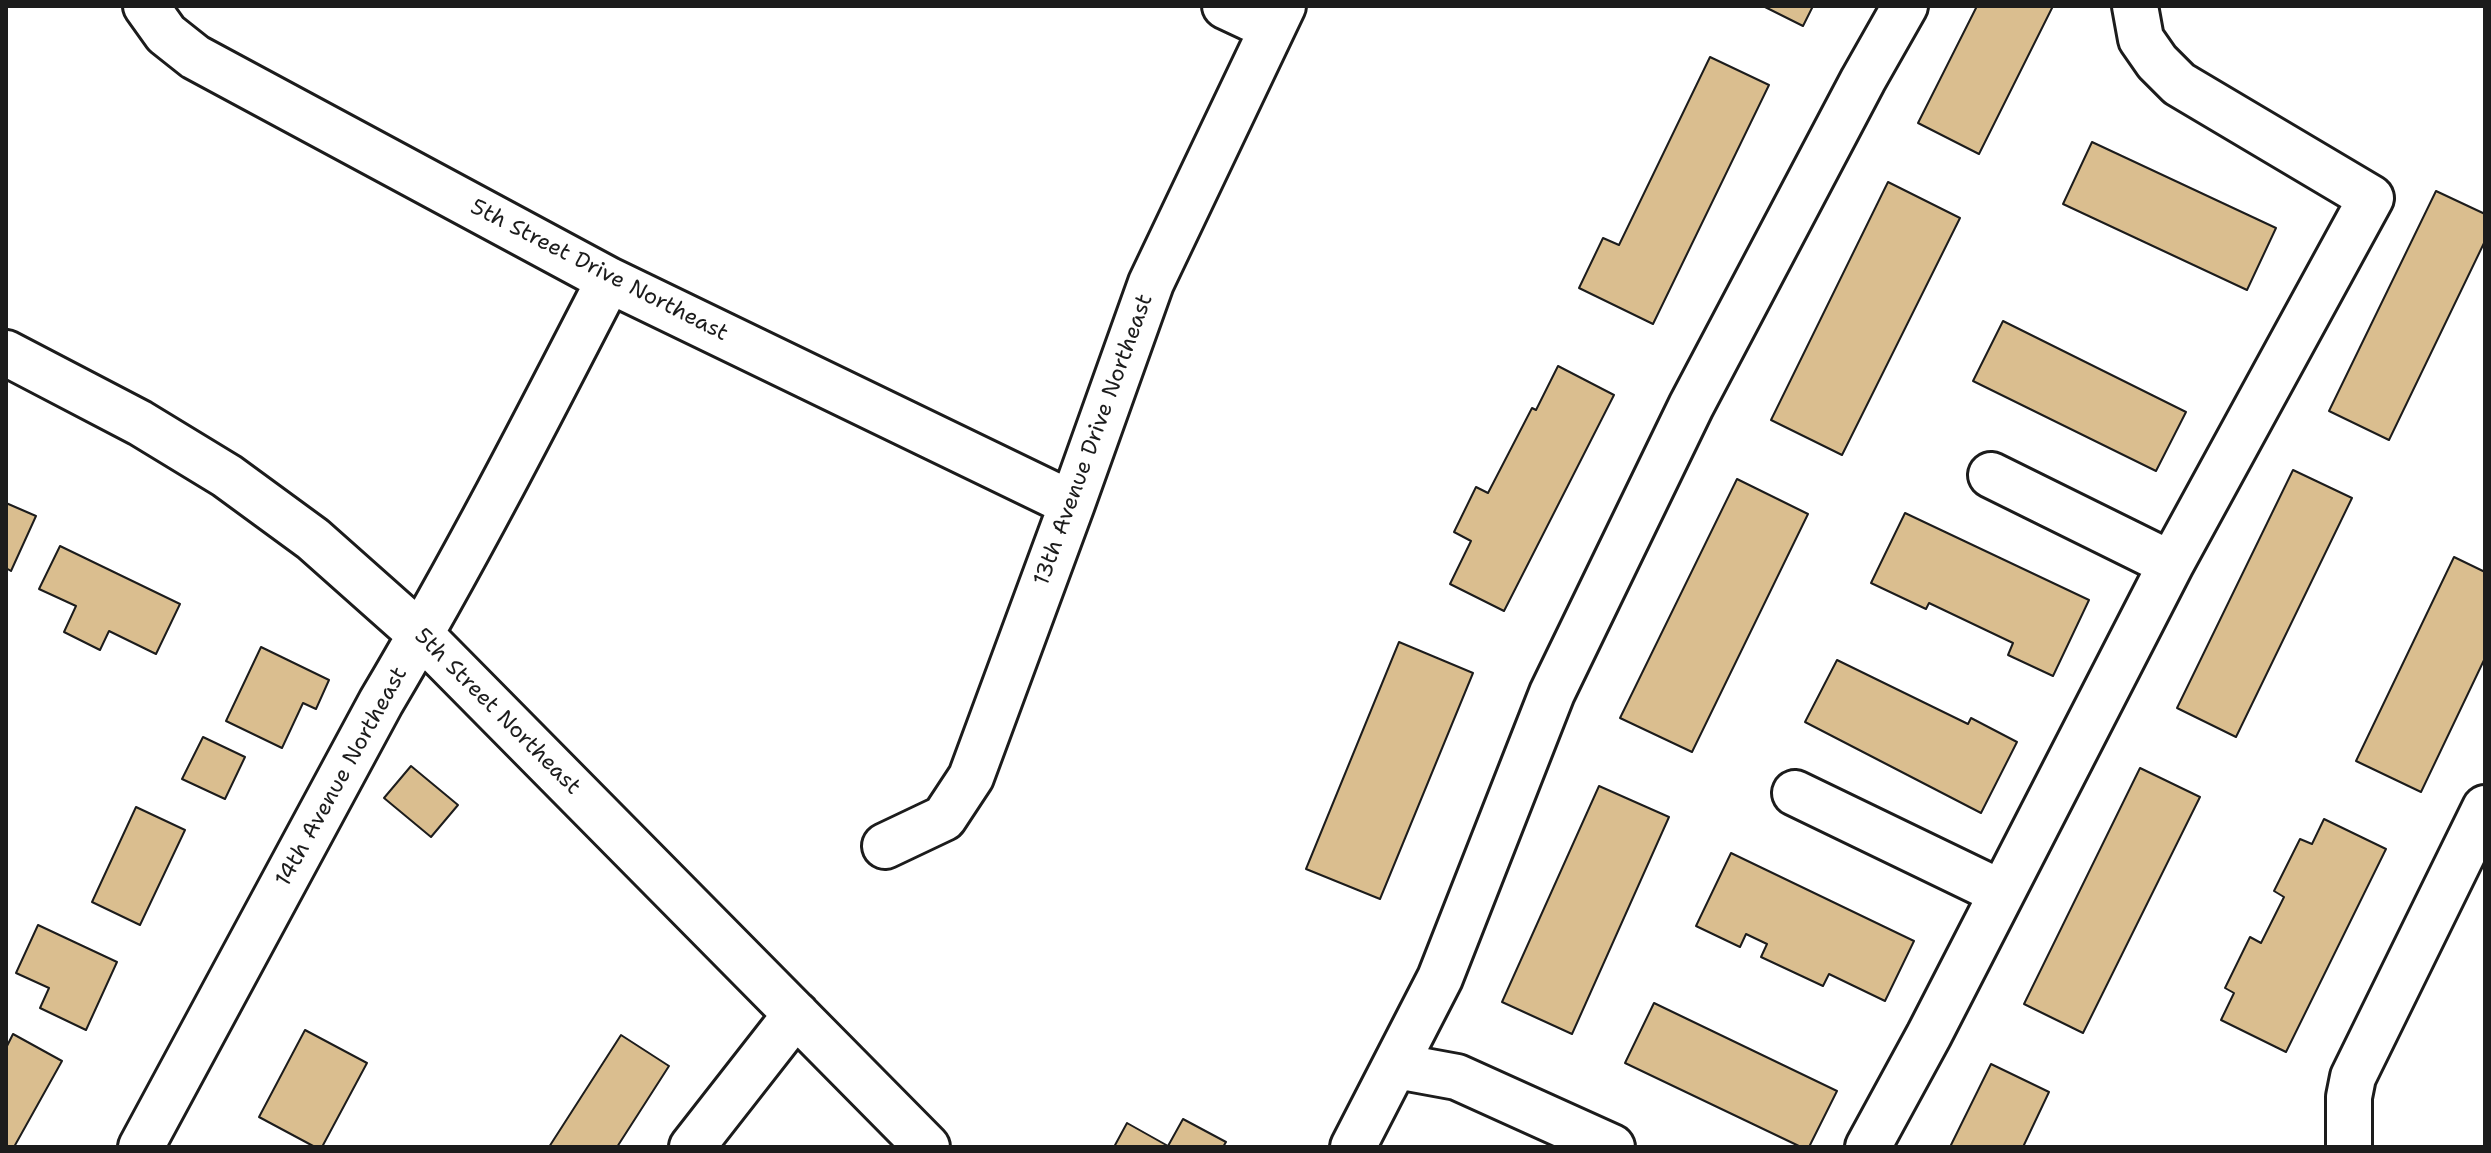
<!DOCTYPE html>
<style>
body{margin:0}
#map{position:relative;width:2491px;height:1153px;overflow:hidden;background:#fff;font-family:"Shantell Sans",sans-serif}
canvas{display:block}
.frame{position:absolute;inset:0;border:8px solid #1c1c1c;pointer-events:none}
</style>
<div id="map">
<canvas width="2491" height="1153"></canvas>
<div class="frame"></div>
</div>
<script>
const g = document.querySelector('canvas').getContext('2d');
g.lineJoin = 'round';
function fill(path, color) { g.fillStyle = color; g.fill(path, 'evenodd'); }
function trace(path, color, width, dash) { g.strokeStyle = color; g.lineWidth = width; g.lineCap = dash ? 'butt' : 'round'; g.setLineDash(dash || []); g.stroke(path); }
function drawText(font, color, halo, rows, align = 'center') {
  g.font = font + ' "Shantell Sans",sans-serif'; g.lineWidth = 6; g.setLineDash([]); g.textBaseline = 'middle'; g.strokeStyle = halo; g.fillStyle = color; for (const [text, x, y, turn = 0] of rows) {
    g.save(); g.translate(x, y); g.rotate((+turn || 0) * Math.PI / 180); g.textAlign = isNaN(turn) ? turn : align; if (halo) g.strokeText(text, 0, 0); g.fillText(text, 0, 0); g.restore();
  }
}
const building = new Path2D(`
 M 1763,6 L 1813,6 L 1803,26 Z
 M 1977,6 L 2053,6 L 1979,154 L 1918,123 Z
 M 1710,57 L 1769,85 L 1653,324 L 1579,288 L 1603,238 L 1619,245 Z
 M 2092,142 L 2276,228 L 2247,290 L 2063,204 Z
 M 1888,182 L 1960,218 L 1842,455 L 1771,420 Z
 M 2436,191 L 2485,214 L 2485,241 L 2389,440 L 2329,411 Z
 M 2003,321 L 2186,412 L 2156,471 L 1973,381 Z
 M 1558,366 L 1614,395 L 1504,611 L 1450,584 L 1471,541 L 1454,532 L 1476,487 L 1488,493 L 1532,408 L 1536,410 Z
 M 2293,470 L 2352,498 L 2236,737 L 2177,708 Z
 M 1737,479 L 1808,514 L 1692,752 L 1620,718 Z
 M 6,503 L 36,516 L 11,571 L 6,568 Z
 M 1905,513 L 2089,600 L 2053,676 L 2008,655 L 2013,643 L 1929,603 L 1926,609 L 1871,583 Z
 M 60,546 L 180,604 L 156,654 L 109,631 L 100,650 L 64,632 L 76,606 L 39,589 Z
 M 2454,557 L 2485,572 L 2485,658 L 2421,792 L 2356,761 Z
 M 1399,642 L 1473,673 L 1380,899 L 1306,869 Z
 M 261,647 L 329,680 L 316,709 L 303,703 L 282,748 L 226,721 Z
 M 1837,660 L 1968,724 L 1971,718 L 2017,742 L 1981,813 L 1805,722 Z
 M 203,737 L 245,757 L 225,799 L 182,779 Z
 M 411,766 L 458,805 L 431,837 L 384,798 Z
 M 2140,768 L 2200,797 L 2083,1033 L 2024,1004 Z
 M 1599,786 L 1669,817 L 1572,1034 L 1502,1002 Z
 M 136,807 L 185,830 L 140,925 L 92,902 Z
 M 2324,819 L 2386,849 L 2286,1052 L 2221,1020 L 2234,993 L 2225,988 L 2250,937 L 2261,943 L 2284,897 L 2274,891 L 2300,839 L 2312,844 Z
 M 1731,853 L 1914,941 L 1885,1001 L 1829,974 L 1823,986 L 1761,957 L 1767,944 L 1746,934 L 1740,947 L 1696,926 Z
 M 38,925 L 117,962 L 86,1030 L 40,1008 L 49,988 L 16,973 Z
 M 1654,1003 L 1837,1091 L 1809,1147 L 1801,1147 L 1625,1063 Z
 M 305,1030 L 367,1063 L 322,1147 L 315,1147 L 259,1117 Z
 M 13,1034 L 62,1061 L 14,1147 L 6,1147 L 6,1048 Z
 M 621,1035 L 669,1066 L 617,1147 L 549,1147 Z
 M 1991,1064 L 2049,1092 L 2023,1147 L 1950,1147 Z
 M 1183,1119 L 1226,1142 L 1223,1147 L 1114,1147 L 1127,1123 L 1168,1146 Z`);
const minor = new Path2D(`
 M 146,6 L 166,34 L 195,57 L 609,280 L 1072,504
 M 1225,6 L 1272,28
 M 6,353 L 140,423 L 227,476 L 313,539 L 421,635 L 927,1147
 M 1991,475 L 2171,564
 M 1795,793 L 2002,893
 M 885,846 L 944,818 L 971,777 L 1072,504 L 1151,283 L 1283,6
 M 1397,1066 L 1457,1077 L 1612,1147
 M 141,1147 L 381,702 C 463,564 536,422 609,280
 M 692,1147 L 796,1014
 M 1353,1147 L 1440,978 L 1552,693 L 1691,406 L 1863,80 L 1905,6
 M 1868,1147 L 1929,1035 L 2171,564 L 2371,198 L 2179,84 L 2157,62 L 2141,39 L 2135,6
 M 2349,1147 L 2349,1097 L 2353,1077 L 2485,808`);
const streetNames = [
 ["5th Street Drive Northeast",599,271,27],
 ["13th Avenue Drive Northeast",1094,440,-70],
 ["5th Street Northeast",497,712,45],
 ["14th Avenue Northeast",342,777,-61]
];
fill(building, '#dabe8f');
trace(building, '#1c1c1c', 2);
trace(minor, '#1c1c1c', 50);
trace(minor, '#fff', 44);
drawText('22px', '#1c1c1c', '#fff', streetNames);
</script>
